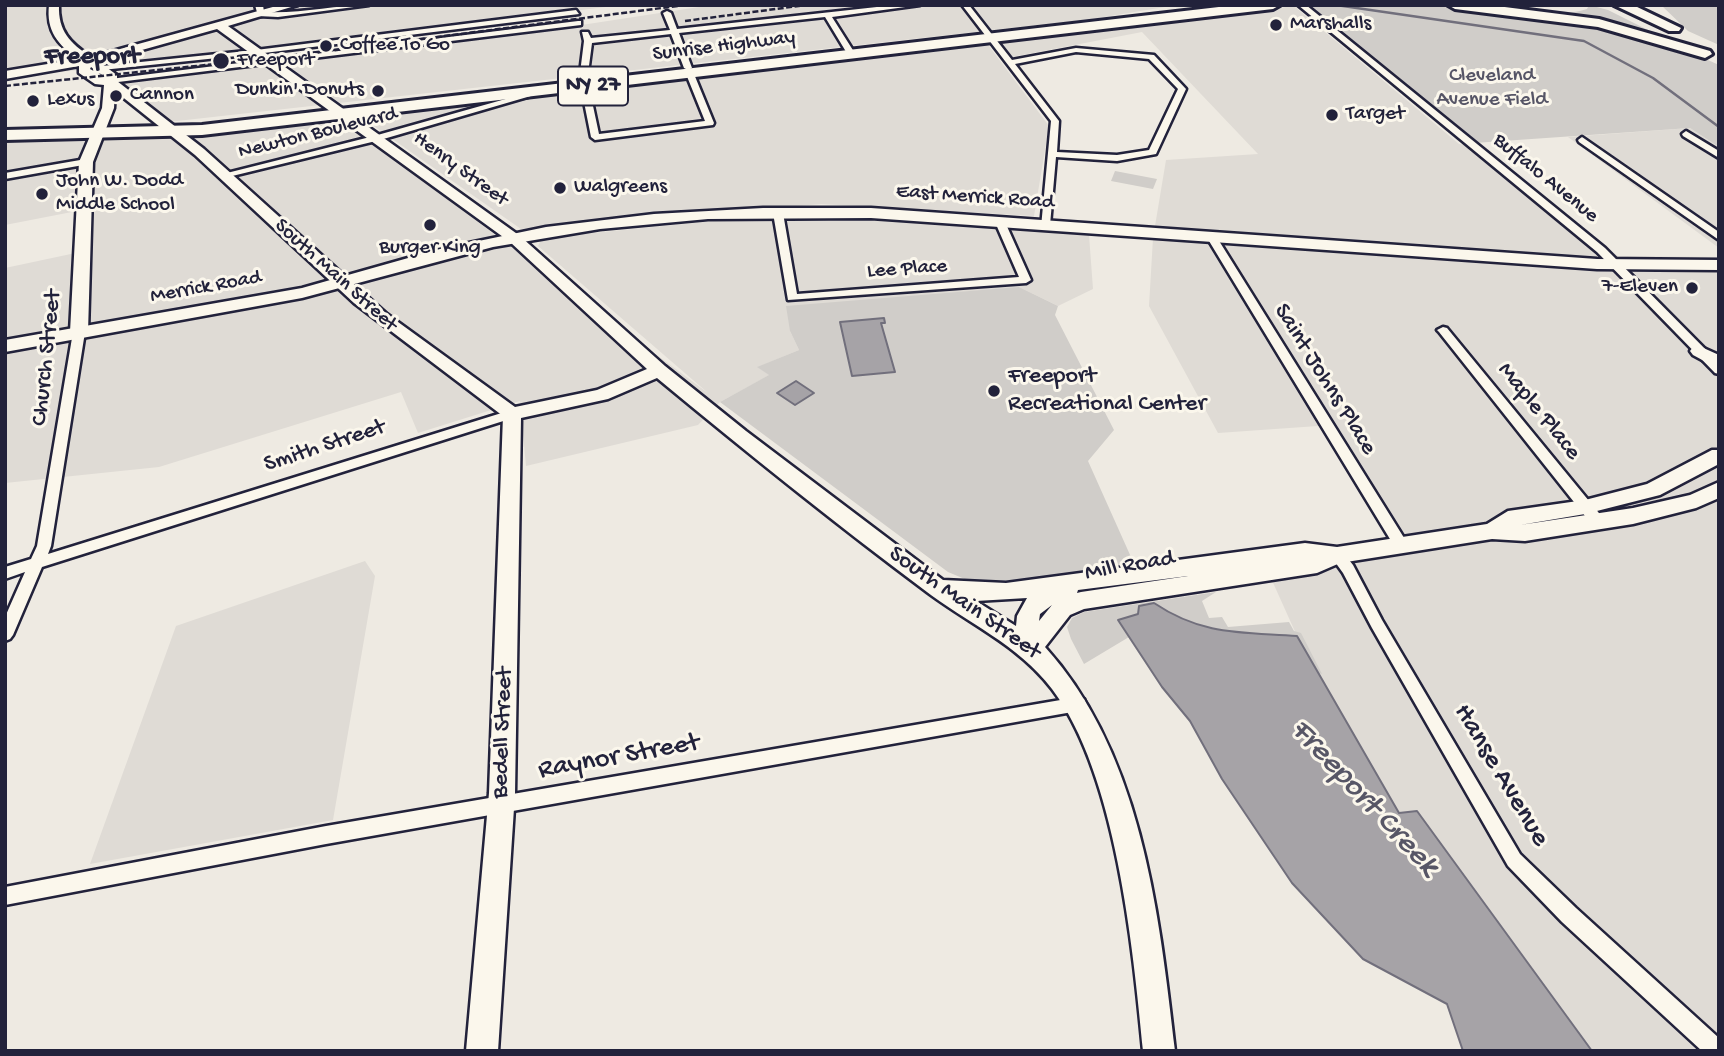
<!DOCTYPE html>
<style>
body{margin:0}
#map{position:relative;width:1724px;height:1056px;overflow:hidden;background:#eeeae2;font-family:"Gochi Hand",sans-serif}
canvas{display:block}
.frame{position:absolute;inset:0;border:7px solid #22223b;pointer-events:none}
</style>
<div id="map">
<canvas width="1724" height="1056"></canvas>
<div class="frame"></div>
</div>
<script>
const g = document.querySelector('canvas').getContext('2d');
g.lineJoin = 'round';
function fill(path, color) { g.fillStyle = color; g.fill(path, 'evenodd'); }
function trace(path, color, width, dash) { g.strokeStyle = color; g.lineWidth = width; g.lineCap = dash ? 'butt' : 'round'; g.setLineDash(dash || []); g.stroke(path); }
function drawText(font, color, halo, rows, align = 'center') {
  g.font = font + ' "Gochi Hand",sans-serif'; g.lineWidth = 6; g.setLineDash([]); g.textBaseline = 'middle'; g.strokeStyle = halo; g.fillStyle = color; for (const [text, x, y, turn = 0] of rows) {
    g.save(); g.translate(x, y); g.rotate((+turn || 0) * Math.PI / 180); g.textAlign = isNaN(turn) ? turn : align; if (halo) g.strokeText(text, 0, 0); g.fillText(text, 0, 0); g.restore();
  }
}
const built = new Path2D(`
 M 5,5 L 621,5 L 187,60 L 5,77 Z
 M 712,5 L 1177,5 L 1092,19 L 168,122 L 120,82 L 575,26 Z
 M 1294,6 L 1459,144 L 1467,145 L 1618,256 L 1719,257 L 1719,1051 L 1592,1051 L 1417,811 L 1399,813 L 1297,636 L 1270,576 L 1407,552 L 1332,425 L 1218,433 L 1149,306 L 1153,238 L 1166,160 L 1258,154 L 1142,32 L 1012,57 L 1001,42 Z
 M 986,42 L 1049,126 L 1034,216 L 821,204 L 521,229 L 358,115 Z
 M 338,118 L 708,393 L 538,246 L 542,238 L 754,217 L 830,216 L 1089,235 L 1093,289 L 1058,306 L 1019,287 L 790,331 L 799,350 L 758,367 L 770,375 L 720,402 L 698,425 L 526,466 L 520,401 L 418,433 L 401,392 L 159,467 L 5,483 L 5,268 L 85,251 L 77,211 L 5,225 L 5,137 Z
 M 1690,128 L 1719,147 L 1719,248 L 1568,137 Z
 M 365,561 L 375,576 L 333,820 L 90,864 L 176,626 Z`);
const green = new Path2D(`
 M 1310,5 C 1448,5 1591,5 1719,65 L 1719,147 L 1690,128 L 1474,143 L 1308,7 Z
 M 1589,5 L 1608,10 L 1670,41 L 1500,8 C 1527,10 1560,18 1587,9 Z
 M 1661,5 L 1719,5 L 1719,45 L 1688,31 Z
 M 1115,171 L 1157,179 L 1153,189 L 1111,181 Z
 M 1019,287 L 1058,306 L 1055,315 L 1114,430 L 1088,461 L 1135,566 L 984,587 L 948,572 L 720,402 L 769,375 L 757,367 L 799,350 L 790,331 L 786,306 Z
 M 1216,592 L 1202,601 L 1209,618 L 1222,617 L 1228,627 L 1289,622 L 1294,631 L 1301,633 L 1322,674 L 1319,673 L 1297,636 C 1242,632 1203,636 1154,603 L 1138,614 L 1118,620 L 1129,637 L 1084,664 L 1071,639 L 1067,627 L 1072,618 L 1084,612 Z`);
const water = new Path2D(`
 M 884,318 L 885,323 L 881,323 L 895,372 L 852,376 L 840,322 Z
 M 796,381 L 814,393 L 795,405 L 777,393 Z
 M 1154,603 C 1203,636 1242,632 1297,636 L 1399,813 L 1417,811 L 1592,1051 L 1463,1051 L 1447,1004 L 1363,959 L 1292,883 L 1222,779 L 1190,721 L 1162,687 L 1118,620 L 1138,614 L 1139,606 Z`);
const stream = new Path2D(`
 M 1336,5 L 1584,41 L 1653,78 L 1719,127`);
const street = new Path2D(`
 M 255,5 L 263,5 L 264,12 C 299,14 334,5 369,5 L 278,17 L 258,16 Z
 M 895,5 L 920,5 L 832,17 L 856,55 L 852,57 L 848,55 L 825,17 L 679,33 L 692,68 L 688,70 L 684,68 L 671,34 L 592,43 L 587,81 L 583,83 L 579,81 L 584,41 L 582,32 L 588,32 L 591,38 L 670,30 L 663,13 L 667,11 L 671,13 L 677,29 Z
 M 962,5 L 969,5 L 1012,60 L 1076,48 L 1154,55 L 1186,89 L 1156,154 L 1117,161 L 1056,157 L 1050,225 L 1041,227 L 1051,121 ZM 1076,52 L 1149,59 L 1178,89 L 1149,150 L 1117,155 L 1057,152 L 1059,121 L 1015,64 Z
 M 1298,5 L 1306,5 L 1605,248 L 1719,363 L 1719,374 L 1715,373 L 1597,252 Z
 M 576,10 L 579,14 L 256,54 L 102,70 L 98,68 L 102,66 L 256,50 Z
 M 578,21 L 581,21 L 581,25 L 110,83 L 106,81 L 110,79 Z
 M 690,72 L 694,74 L 714,123 L 713,125 L 595,140 L 591,137 L 581,87 L 585,85 L 589,87 L 599,134 L 705,121 L 686,74 Z
 M 534,91 L 541,93 L 380,140 L 224,178 L 219,175 L 374,136 Z
 M 1686,131 L 1719,151 L 1719,158 L 1683,136 L 1682,134 Z
 M 1582,137 L 1719,232 L 1719,240 L 1579,142 L 1578,140 Z
 M 86,159 L 91,162 L 89,164 L 5,179 L 5,173 Z
 M 778,210 L 783,213 L 797,294 L 1019,277 L 995,222 L 1000,219 L 1005,222 L 1031,280 L 1026,283 L 788,300 L 773,213 Z
 M 1211,233 L 1216,236 L 1406,541 L 1408,545 L 1406,549 L 1396,549 L 1206,236 Z
 M 1443,327 L 1447,328 L 1603,518 L 1605,522 L 1603,526 L 1593,526 L 1439,332 L 1437,330 Z
 M 79,329 L 85,332 L 51,546 L 48,554 L 508,411 L 516,411 L 518,414 L 516,417 L 42,567 L 13,635 L 10,639 L 5,641 L 5,617 L 25,572 L 5,579 L 5,567 L 31,559 L 37,546 L 73,332 Z
 M 1337,550 L 1342,551 L 1353,565 L 1382,620 L 1520,854 L 1576,908 L 1719,1038 L 1719,1051 L 1702,1051 L 1562,922 L 1508,866 L 1372,628 L 1343,573 L 1330,555 L 1332,551 Z
 M 1078,697 L 1084,699 L 1086,704 L 1084,709 L 1078,711 L 326,844 L 5,905 L 5,887 L 326,826 Z`);
const secondary = new Path2D(`
 M 49,5 L 59,5 C 58,31 70,43 91,57 L 280,5 L 298,5 L 228,26 L 520,236 L 665,366 L 746,431 L 943,580 L 1006,583 L 1305,543 L 1337,547 L 1487,524 L 1508,511 L 1585,500 L 1647,484 L 1712,450 L 1719,450 L 1719,464 L 1660,495 L 1585,514 L 1520,525 L 1633,508 L 1690,495 L 1719,482 L 1719,498 L 1696,508 L 1633,524 L 1525,541 L 1492,539 L 1340,563 L 1317,573 L 1084,609 L 1070,615 L 1045,647 C 1142,754 1159,913 1175,1051 L 1143,1051 C 1133,947 1116,773 1052,689 C 1018,644 967,623 923,589 C 832,521 744,450 657,378 L 608,399 L 521,418 L 515,793 L 498,1051 L 466,1051 L 489,793 L 503,416 L 354,303 L 195,155 L 115,91 L 114,108 L 93,162 L 88,332 L 85,336 L 73,336 L 70,332 L 79,162 L 102,108 L 104,85 L 95,84 L 79,73 L 79,66 L 5,79 L 5,71 L 78,59 C 58,45 46,31 49,5 ZM 217,29 L 510,242 L 647,369 L 597,390 L 515,407 L 387,314 L 204,149 L 117,81 L 117,75 L 99,62 ZM 91,67 L 105,77 L 90,69 ZM 1188,576 L 1081,592 L 1077,593 L 1078,590 ZM 1027,598 L 1017,616 L 1016,626 L 976,601 ZM 1052,605 L 1039,621 L 1040,614 Z
 M 1699,346 L 1719,355 L 1719,369 L 1693,355 L 1690,351 L 1693,347 Z`);
const primary = new Path2D(`
 M 763,208 L 871,208 L 1597,259 L 1719,260 L 1719,270 L 1597,269 L 871,218 L 708,219 L 600,229 L 493,247 L 302,298 L 5,352 L 5,340 L 302,288 L 440,249 L 546,227 L 654,214 Z`);
const highway = new Path2D(`
 M 1236,5 L 1280,5 L 1273,9 L 202,135 L 5,140 L 5,130 L 202,125 Z
 M 1448,5 L 1489,5 L 1599,19 L 1710,51 L 1712,54 L 1705,58 L 1598,27 L 1455,9 Z
 M 1614,5 L 1633,5 L 1681,28 L 1679,31 L 1669,31 Z`);
const rail = new Path2D(`
 M 685,21 L 806,5
 M 5,86 L 282,57 L 685,5`);
const markers = [
 [1276,25,7,"#22223b"],
 [326,46,7,"#22223b"],
 [221,61,9,"#22223b"],
 [378,91,7,"#22223b"],
 [116,96,7,"#22223b"],
 [33,101,7,"#22223b"],
 [1332,115,7,"#22223b"],
 [560,188,7,"#22223b"],
 [42,194,7,"#22223b"],
 [430,225,7,"#22223b"],
 [1692,288,7,"#22223b"],
 [994,391,7,"#22223b"]
];
const farPoinames = [
 ["Marshalls",1290,25],
 ["Coffee To Go",340,46],
 ["Freeport",237,61],
 ["Dunkin' Donuts",364,91,"right"],
 ["Cannon",130,96],
 ["Lexus",47,101],
 ["Target",1346,115],
 ["John W. Dodd",56,182],
 ["Middle School",56,206],
 ["Walgreens",574,188],
 ["Burger King",430,249,"center"],
 ["7-Eleven",1678,288,"right"]
];
const farStreetnames = [
 ["Sunrise Highway",724,47,-7],
 ["Newton Boulevard",318,134,-14],
 ["Henry Street",460,170,36],
 ["Buffalo Avenue",1545,179,39],
 ["East Merrick Road",975,198,4],
 ["Lee Place",907,270,-4],
 ["South Main Street",335,276,42],
 ["Merrick Road",206,288,-10]
];
const farParknames = [
 ["Cleveland",1492,77],
 ["Avenue Field",1492,101]
];
const shields = [
 [593,86,70]
];
const shieldNames = [
 ["NY 27",593,86]
];
const streetNames = [
 ["Church Street",48,358,-84],
 ["Saint Johns Place",1324,380,58],
 ["Maple Place",1538,412,51],
 ["Smith Street",325,447,-18],
 ["Mill Road",1130,567,-10],
 ["South Main Street",964,604,35],
 ["Bedell Street",504,733,-88]
];
const poiNames = [
 ["Freeport",1008,377],
 ["Recreational Center",1008,405]
];
const farDistrictnames = [
 ["Freeport",92,58]
];
const nearStreetnames = [
 ["Raynor Street",619,758,-10],
 ["Hanse Avenue",1500,776,59]
];
const nearWaternames = [
 ["Freeport Creek",1363,799,47]
];
fill(built, '#dfdbd5');
fill(green, '#d0cdc9');
fill(water, '#a6a3a7');
trace(water, '#716f7c', 2);
trace(stream, '#716f7c', 2.5);
trace(street, '#22223b', 5);
trace(secondary, '#22223b', 5);
trace(primary, '#22223b', 5);
trace(highway, '#22223b', 6);
fill(street, '#fbf7ec');
fill(secondary, '#fbf7ec');
fill(primary, '#fbf7ec');
fill(highway, '#fbf7ec');
trace(rail, '#22223b', 2.5, [6, 2.5]);
for (const [x, y, r, color] of markers) { const dot = new Path2D(); dot.arc(x, y, r, 0, 2 * Math.PI); g.fillStyle = color; g.fill(dot); trace(dot, '#fbf7ec', 2.5); }
drawText('21px', '#22223b', '#fbf7ec', farPoinames, 'left');
drawText('21px', '#22223b', '#fbf7ec', farStreetnames);
drawText('21px', '#565566', '#fbf7ec', farParknames);
for (const [x, y, w] of shields) { const box = new Path2D(); box.roundRect(x - w / 2, y - 19.5, w, 39, 5); g.fillStyle = '#fbf7ec'; g.fill(box); trace(box, '#22223b', 2); }
drawText('bold 23px', '#22223b', null, shieldNames);
drawText('24px', '#22223b', '#fbf7ec', streetNames);
drawText('24px', '#22223b', '#fbf7ec', poiNames, 'left');
drawText('bold 26px', '#22223b', '#fbf7ec', farDistrictnames);
drawText('28px', '#22223b', '#fbf7ec', nearStreetnames);
drawText('italic 32px', '#575666', '#fbf7ec', nearWaternames);
</script>
